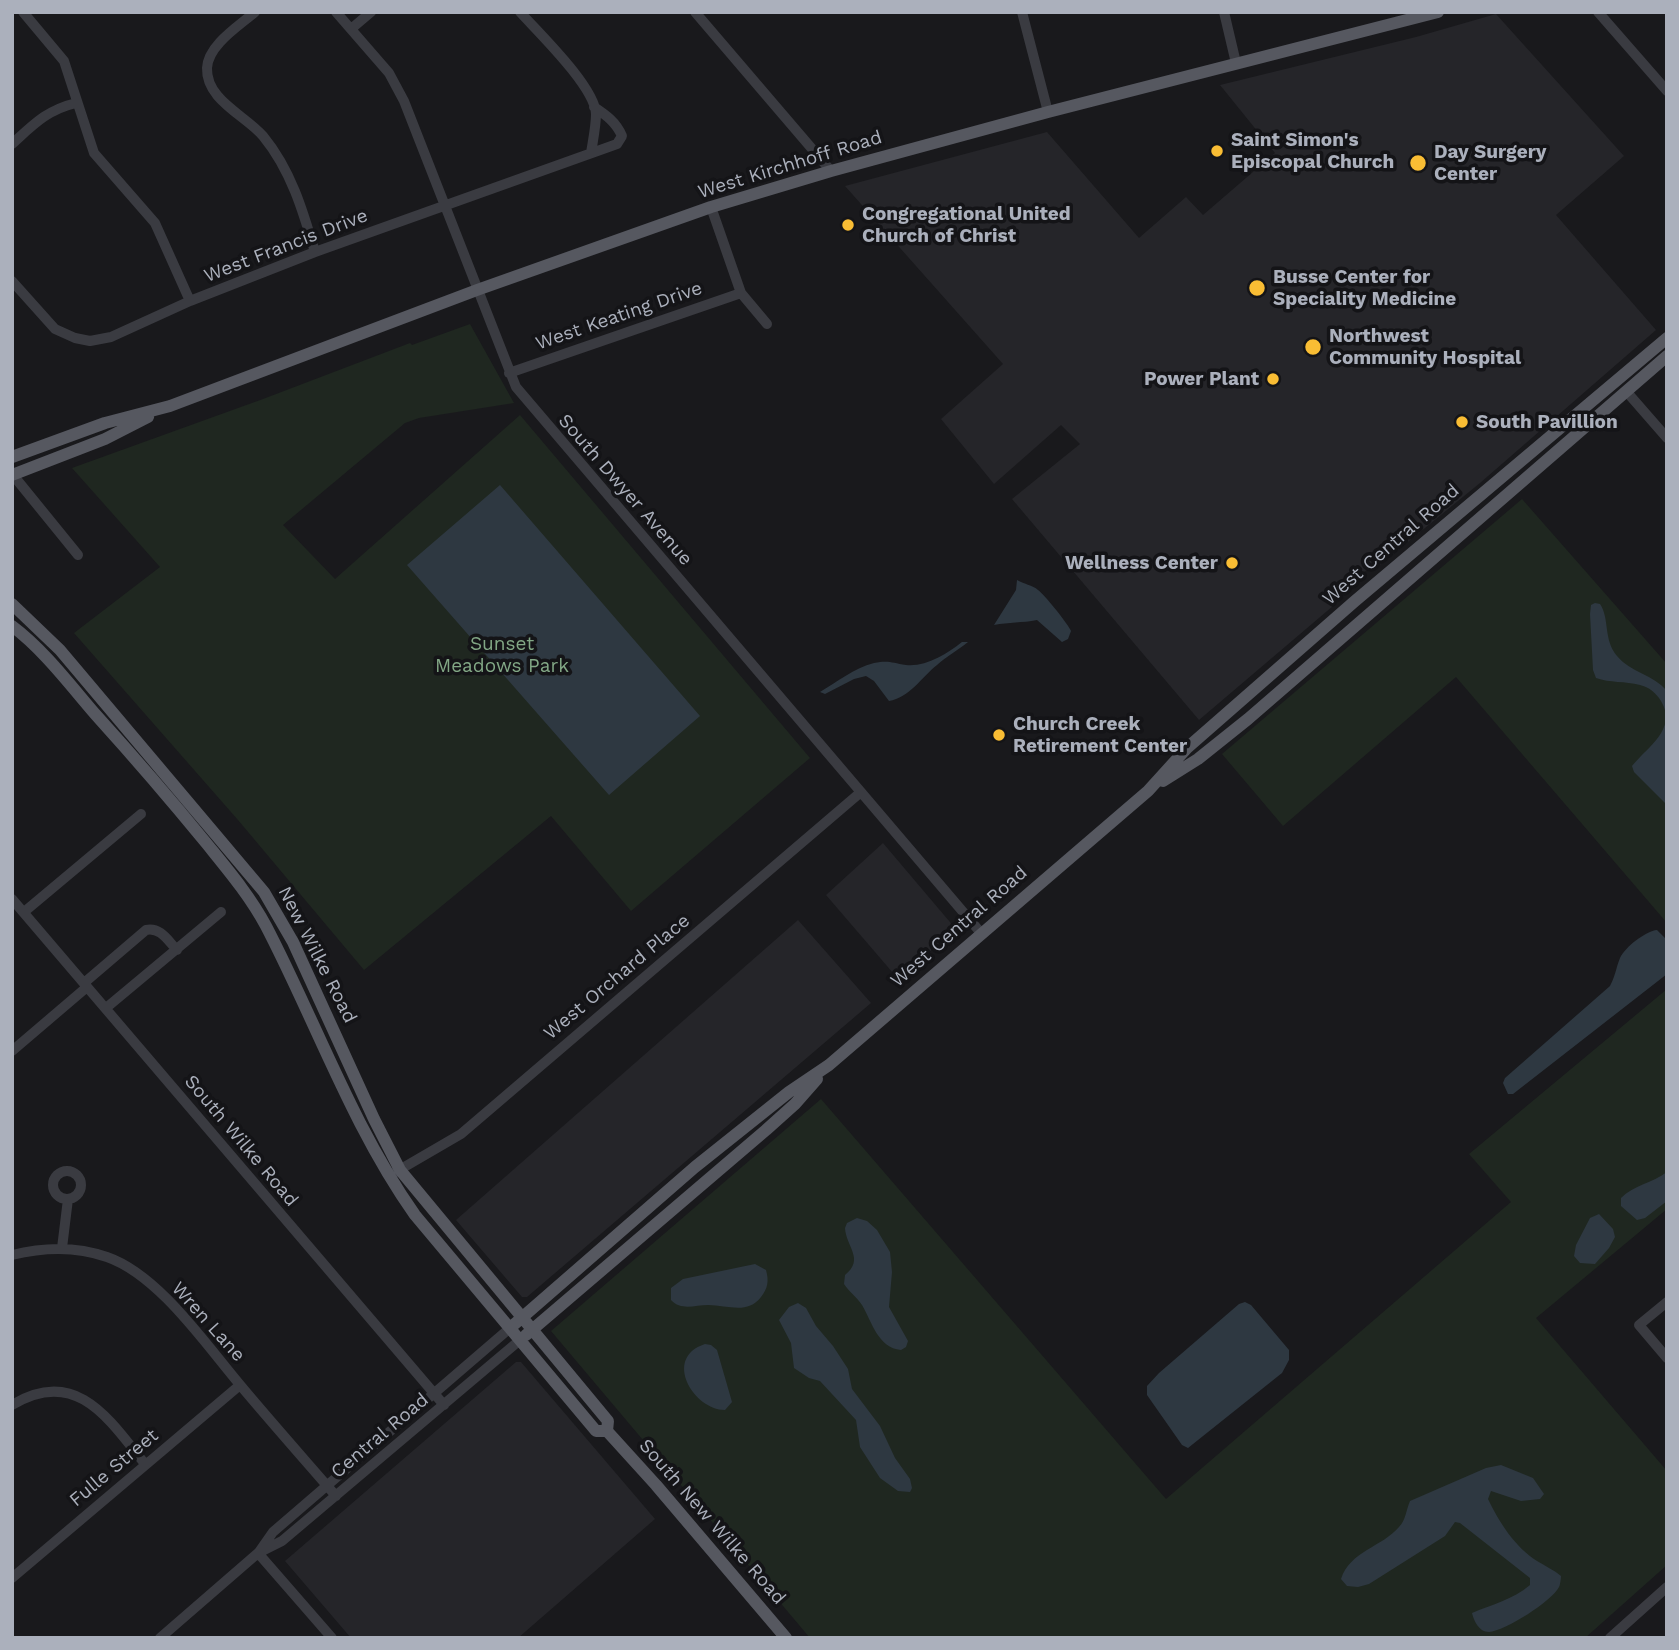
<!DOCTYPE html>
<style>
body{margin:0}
#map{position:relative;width:1679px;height:1650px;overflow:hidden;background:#19191c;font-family:"Work Sans",sans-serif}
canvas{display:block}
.frame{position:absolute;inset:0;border:14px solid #abb0bc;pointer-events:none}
</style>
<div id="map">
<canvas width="1679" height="1650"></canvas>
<div class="frame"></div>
</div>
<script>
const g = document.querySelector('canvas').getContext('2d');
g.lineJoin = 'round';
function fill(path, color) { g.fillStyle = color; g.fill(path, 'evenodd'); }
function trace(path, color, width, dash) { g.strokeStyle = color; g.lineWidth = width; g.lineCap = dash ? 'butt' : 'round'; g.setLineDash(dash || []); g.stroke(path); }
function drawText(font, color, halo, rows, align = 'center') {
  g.font = font + ' "Work Sans",sans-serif'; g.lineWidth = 7; g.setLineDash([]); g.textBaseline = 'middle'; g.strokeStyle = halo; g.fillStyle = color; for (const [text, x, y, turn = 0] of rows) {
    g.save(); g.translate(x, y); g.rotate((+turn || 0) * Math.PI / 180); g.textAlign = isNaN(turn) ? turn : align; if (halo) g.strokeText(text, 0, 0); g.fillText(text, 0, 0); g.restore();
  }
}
const built = new Path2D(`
 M 1496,14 L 1624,156 L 1556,215 L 1656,330 L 1480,483 L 1376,568 L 1368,569 L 1336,595 L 1333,606 L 1199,720 L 1012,499 L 1080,444 L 1061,425 L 994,484 L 941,419 L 1003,364 L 845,186 L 1047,132 L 1139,238 L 1186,197 L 1203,215 L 1275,153 L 1220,85 L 1416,37 Z
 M 883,843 L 955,928 L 899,980 L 826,895 Z
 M 798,920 L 871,1003 L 527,1297 L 522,1297 L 456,1220 Z
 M 516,1362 L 521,1362 L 655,1519 L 518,1638 L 351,1638 L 285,1561 Z`);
const green = new Path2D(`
 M 470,324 L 514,403 L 419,418 L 405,423 L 283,525 L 335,579 L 520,415 L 810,758 L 631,911 L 551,816 L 364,970 L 238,820 L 74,633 L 160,567 L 72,468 L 263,399 L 410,343 L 412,345 Z
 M 1522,499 L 1667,664 L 1667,923 L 1456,677 L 1283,826 L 1222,754 Z
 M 1667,989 L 1667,1209 L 1536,1318 L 1667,1471 L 1667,1565 L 1585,1638 L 810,1638 L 551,1331 L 821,1099 L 1166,1499 L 1511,1202 L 1469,1154 Z`);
const water = new Path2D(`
 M 500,485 L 700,716 L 609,795 L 407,565 Z
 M 1017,580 C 1023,584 1033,585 1038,590 C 1044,594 1069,625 1071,631 L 1068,639 L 1062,642 L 1037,620 C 1022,623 1009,622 994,625 L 1016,590 Z
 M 1595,603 L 1600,604 C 1610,619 1603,639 1617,656 C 1630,672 1654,675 1667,691 L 1667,805 L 1634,772 L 1632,766 C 1647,747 1678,729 1661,701 C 1656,693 1649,687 1640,685 C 1625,681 1610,683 1596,678 L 1593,670 L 1590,614 L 1591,605 Z
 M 962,642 L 968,642 C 958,650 947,656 937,665 C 922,677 909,698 889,701 L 874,681 L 866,676 L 854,679 L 825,694 L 820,692 C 837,682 854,668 874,663 C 889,660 892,663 906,665 C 926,667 947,654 962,642 Z
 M 1657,930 L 1667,940 L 1667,974 L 1513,1094 L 1508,1094 L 1503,1083 L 1505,1078 L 1610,986 C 1615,977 1616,968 1620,958 C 1625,947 1646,931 1657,930 Z
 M 1667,1172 L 1667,1201 L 1645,1218 L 1637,1220 L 1621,1206 L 1621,1198 C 1634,1185 1652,1183 1667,1172 Z
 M 1599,1214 L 1613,1229 L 1615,1237 L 1609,1248 L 1595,1264 L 1580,1263 L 1574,1256 L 1576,1245 L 1590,1218 Z
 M 857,1218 L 867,1221 L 877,1230 L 890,1252 L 892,1272 L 889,1307 L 908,1341 L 906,1347 L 901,1350 C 878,1348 872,1322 862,1305 C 857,1297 849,1292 844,1284 L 845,1275 C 865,1259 846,1247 845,1228 L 847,1223 Z
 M 755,1264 L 766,1270 C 769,1281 768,1288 761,1297 C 747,1315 728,1305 708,1305 C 695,1305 681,1311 671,1300 L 671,1288 L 683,1279 Z
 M 1245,1302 L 1251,1305 L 1289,1350 L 1289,1360 L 1282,1373 L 1188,1448 L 1182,1445 L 1147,1395 L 1147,1386 L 1159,1373 L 1239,1304 Z
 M 798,1303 L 806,1308 L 816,1326 L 833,1346 L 848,1369 L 852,1389 L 880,1426 L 895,1458 L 910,1479 L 912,1488 L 910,1492 L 898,1491 L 880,1478 L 860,1447 L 856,1420 L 820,1381 L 809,1378 L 794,1368 L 791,1343 L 779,1320 L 789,1307 Z
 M 705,1344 L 711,1345 L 717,1350 L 732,1402 L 725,1410 C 694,1410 662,1358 705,1344 Z
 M 1501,1465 L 1533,1478 L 1544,1494 L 1540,1499 L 1521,1501 L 1491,1491 L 1488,1499 C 1499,1522 1515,1547 1537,1561 C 1545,1566 1554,1570 1561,1576 C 1561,1578 1560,1586 1559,1587 C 1552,1601 1505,1631 1489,1632 C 1479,1632 1474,1621 1472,1613 C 1493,1604 1512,1600 1530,1585 L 1530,1578 L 1460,1523 L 1455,1522 L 1445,1536 L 1369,1584 L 1358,1587 L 1347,1586 L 1341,1579 C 1350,1551 1382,1547 1399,1527 C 1406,1520 1406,1510 1410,1501 L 1486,1468 Z`);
const minor = new Path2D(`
 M 23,12 L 64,61 L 94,153 L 155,223 L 190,301
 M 255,12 C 239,26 208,45 207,68 C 206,100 245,115 263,136 C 291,170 303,211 315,252
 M 336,12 L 389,73 L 404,101 L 516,387 L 981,933
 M 520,12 C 539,33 595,87 596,114 C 596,126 593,140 591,153
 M 695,12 L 831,171
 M 1022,12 L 1048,112
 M 1224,12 L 1236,63
 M 1598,12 L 1667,91
 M 351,29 L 371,12
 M 12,144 C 34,124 47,110 76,103
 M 711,207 L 741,293 L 767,324
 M 12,281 L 55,329 L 75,338 L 90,341 L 111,337 L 190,301 L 315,252 L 617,144 L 622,136 C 616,122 606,115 594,107
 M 509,373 L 741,293
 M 1626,391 L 1667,438
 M 13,475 L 78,555
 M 12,899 L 444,1405
 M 24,912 L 141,814
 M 84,983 L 146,930 C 161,927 168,941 177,950
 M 106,1008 L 221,912
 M 12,1051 L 87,987
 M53 1185a14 14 0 1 1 28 0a14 14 0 1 1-28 0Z
 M 394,1173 L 461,1134 L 861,792
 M 62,1248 L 68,1199
 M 12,1255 C 44,1247 76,1246 107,1257 C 159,1275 206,1345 241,1386 C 272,1423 304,1459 336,1496
 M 1667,1302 L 1639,1325 L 1667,1358
 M 12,1405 C 76,1366 109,1419 145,1464
 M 259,1552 L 273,1532 L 510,1328
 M 258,1553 L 332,1638
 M 12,1578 L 240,1385
 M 160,1638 L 258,1553 L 282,1541 L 520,1340
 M 1610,1638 L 1667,1587`);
const major = new Path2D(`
 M 12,457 L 105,423 L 170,406 L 477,290 L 711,207 L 831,171 L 1048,112 L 1438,12
 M 12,475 L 105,439 L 148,417
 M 12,604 L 60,650 L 264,892 L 293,942 L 374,1119 L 400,1170 L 608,1421 L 607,1431
 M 12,626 C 44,650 70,685 96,715 C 134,757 171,800 207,844 C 228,870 250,896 266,926 C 316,1022 352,1126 415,1215 L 596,1431 L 607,1431 L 656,1485 L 786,1638
 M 1163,781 L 1198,759 L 1248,719 L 1667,356
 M 510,1328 L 695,1167 L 789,1092 L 829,1065 L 1148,791 L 1187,748 L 1355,601 L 1667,338
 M 526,1335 L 766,1130 L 795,1104 L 817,1079`);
const markers = [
 [1217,151,7,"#f9bd34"],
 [1418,163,9,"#f9bd34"],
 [848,225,7,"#f9bd34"],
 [1257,288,9,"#f9bd34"],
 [1313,347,9,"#f9bd34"],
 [1273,379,7,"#f9bd34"],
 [1462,422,7,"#f9bd34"],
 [1232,563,7,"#f9bd34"],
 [999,735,7,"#f9bd34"]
];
const poiNames = [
 ["Saint Simon's",1231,140],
 ["Episcopal Church",1231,162],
 ["Day Surgery",1434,152],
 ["Center",1434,174],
 ["Congregational United",862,214],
 ["Church of Christ",862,236],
 ["Busse Center for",1273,277],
 ["Speciality Medicine",1273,299],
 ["Northwest",1329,336],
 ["Community Hospital",1329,358],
 ["Power Plant",1259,379,"right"],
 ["South Pavillion",1476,422],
 ["Wellness Center",1218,563,"right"],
 ["Church Creek",1013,724],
 ["Retirement Center",1013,746]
];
const streetNames = [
 ["West Kirchhoff Road",790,165,-17],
 ["West Francis Drive",286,246,-21],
 ["West Keating Drive",619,316,-19],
 ["South Dwyer Avenue",625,490,49],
 ["West Central Road",1391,545,-41],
 ["West Central Road",959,927,-41],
 ["New Wilke Road",317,955,63],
 ["West Orchard Place",617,977,-40],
 ["South Wilke Road",241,1141,50],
 ["Wren Lane",208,1322,48],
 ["Central Road",380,1436,-40],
 ["Fulle Street",114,1468,-40],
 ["South New Wilke Road",712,1522,49]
];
const parkNames = [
 ["Sunset",502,644],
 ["Meadows Park",502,666]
];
fill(built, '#252529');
fill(green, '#1f2720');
fill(water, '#2e3841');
trace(minor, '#3a3b41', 10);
trace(major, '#565860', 12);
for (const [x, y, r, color] of markers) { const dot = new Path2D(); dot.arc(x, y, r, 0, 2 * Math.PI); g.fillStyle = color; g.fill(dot); trace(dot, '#141417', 2.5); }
drawText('bold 19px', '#abb0bc', '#141417', poiNames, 'left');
drawText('19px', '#abb0bc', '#141417', streetNames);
drawText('19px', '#82a785', '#141417', parkNames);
</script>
